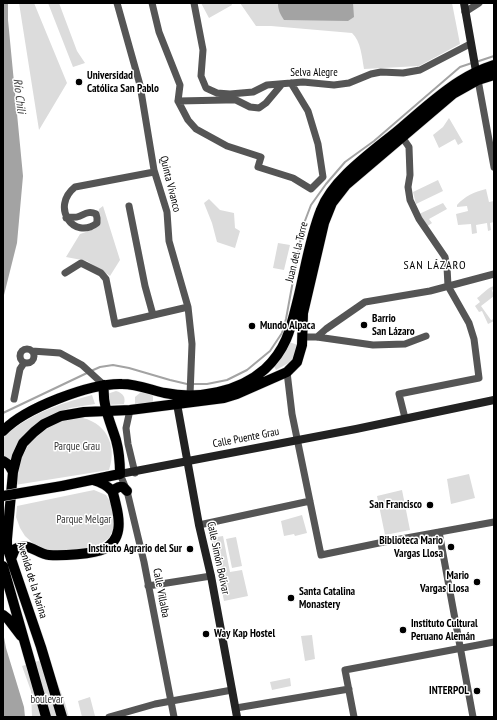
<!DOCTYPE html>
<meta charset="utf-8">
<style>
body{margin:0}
#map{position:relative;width:497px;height:720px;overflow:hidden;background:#fff;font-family:"PT Sans Narrow",sans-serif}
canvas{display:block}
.frame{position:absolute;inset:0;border:4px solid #000;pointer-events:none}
</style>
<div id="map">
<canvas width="497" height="720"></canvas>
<div class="frame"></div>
</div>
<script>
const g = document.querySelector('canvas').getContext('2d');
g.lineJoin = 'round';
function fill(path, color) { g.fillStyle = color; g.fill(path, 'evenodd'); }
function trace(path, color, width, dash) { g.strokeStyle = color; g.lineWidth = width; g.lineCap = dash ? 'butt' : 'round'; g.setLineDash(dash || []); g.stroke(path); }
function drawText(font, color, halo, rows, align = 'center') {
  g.font = font + ' "PT Sans Narrow",sans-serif'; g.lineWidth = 3; g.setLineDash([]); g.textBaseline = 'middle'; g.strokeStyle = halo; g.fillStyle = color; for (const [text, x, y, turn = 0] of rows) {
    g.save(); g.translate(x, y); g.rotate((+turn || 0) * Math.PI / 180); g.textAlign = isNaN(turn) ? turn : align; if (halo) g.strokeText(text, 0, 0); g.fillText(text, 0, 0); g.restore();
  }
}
const green = new Path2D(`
 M 19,3 L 34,3 L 67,83 L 39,130 Z
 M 48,3 L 59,3 L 77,51 L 85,63 L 73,67 Z
 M 201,3 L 231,3 L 232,5 L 209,18 Z
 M 240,3 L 452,3 L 460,44 L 419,66 L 364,69 C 362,58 361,41 352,33 L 271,26 L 256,26 Z
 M 449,118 L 463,142 L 458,145 L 455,139 L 439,148 L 433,135 L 443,127 Z
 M 438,180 L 443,191 L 416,204 L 413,192 Z
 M 486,189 L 489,202 L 494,201 L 494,222 L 490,223 L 491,230 L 488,231 L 487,223 L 476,225 L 477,233 L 472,234 L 471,224 L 458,225 L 456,214 L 468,211 L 467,206 L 457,207 L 457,205 C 465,196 474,192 486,189 Z
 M 209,199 L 220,210 L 234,213 L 235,228 L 240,231 L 235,248 L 217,242 L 212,223 L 204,203 Z
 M 443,203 L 447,209 L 429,219 L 432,223 L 426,227 L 419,214 Z
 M 103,206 L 120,260 L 110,276 L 87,261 L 66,257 L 80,234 L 95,229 L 99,209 Z
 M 278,243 L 290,245 L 284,270 L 273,268 Z
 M 494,286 L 494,289 L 492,290 L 494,296 L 481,306 L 491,320 L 494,319 L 494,321 L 488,324 L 482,311 L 479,312 L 475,306 L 480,302 L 477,298 C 483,294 488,287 494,286 Z
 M 289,342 L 298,345 L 294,360 L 276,370 L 274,366 Z
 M 116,391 C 123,393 126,397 124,404 L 107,405 L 107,394 Z
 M 141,392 L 153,395 L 153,403 L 135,404 L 135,397 Z
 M 92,395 L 95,404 L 70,408 L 51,415 L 18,442 L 10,461 L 3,458 L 3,437 C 30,414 58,404 92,395 Z
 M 78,417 C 105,421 118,444 109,470 L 15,485 L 19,462 L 29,444 L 44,430 L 61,421 Z
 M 469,474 L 475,498 L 451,504 L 447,479 Z
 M 94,490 L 106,495 L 112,505 L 115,526 L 109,538 L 96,547 L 54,552 L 36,546 L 25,536 L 20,528 L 16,517 L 17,506 Z
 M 402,490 L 410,530 L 385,535 L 377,496 Z
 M 302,515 L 307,533 L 295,536 L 294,534 L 284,536 L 281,521 Z
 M 223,536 L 230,572 L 242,570 L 248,596 L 224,601 L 211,538 Z
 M 236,537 L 242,566 L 232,568 L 226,539 Z
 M 312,635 L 315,659 L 305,661 L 301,636 Z
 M 48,658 L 65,703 L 69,717 L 32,717 L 31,691 L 22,666 Z
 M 290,678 L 291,686 L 272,690 L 270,682 Z
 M 90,697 L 95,716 L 82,717 L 78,701 Z`);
const water = new Path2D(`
 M 3,3 L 8,3 L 8,20 L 23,176 L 17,243 L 3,299 Z
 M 278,3 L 353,3 L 354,17 L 348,21 L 284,20 C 280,14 278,10 278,3 Z
 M 3,632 L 6,648 L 24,707 L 25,717 L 3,717 Z`);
const stream = new Path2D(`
 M 476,62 L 494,56
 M 91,371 L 100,367 L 113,365 L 129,368 L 170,380 L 187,384 L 207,384 L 227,380 L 247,370 L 270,351 L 282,333 L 286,319 L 303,226 L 311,205 L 326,184 L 345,162 L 374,141 L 460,67 L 472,63
 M 3,413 L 87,373`);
const street = new Path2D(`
 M 117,3 L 140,85 L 154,170 L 167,212 L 169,241 L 188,307 L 192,344 L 190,395
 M 152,3 L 159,32 L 180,85 L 178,101
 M 194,3 L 203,50 L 201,76 L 206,88 L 217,93 L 230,94
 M 465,12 L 479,3
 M 478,80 L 494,167
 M 226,100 L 236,100 L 250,107 L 259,108 L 266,103 L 282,84
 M 178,101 L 226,100 L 230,94 L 253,92 L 267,85 L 303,82 L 334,85 L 349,83 L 371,74 L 381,72 L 403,73 L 420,70 L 470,44
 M 178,101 L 188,120 L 196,129 L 227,146 L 261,157 L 258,167 L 293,178 L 311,189 L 323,177 L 318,144 L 308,111 L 291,83
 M 402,137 L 409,147 L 410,175 L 408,187 L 410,200 L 419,219 L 445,257 L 447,267 L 448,286 L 469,323 L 474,339 L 479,378 L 399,394 L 405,418
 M 129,206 L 145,286 L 153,315
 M 66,218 C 70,217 73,217 77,217 C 84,215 88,210 96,214 L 97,218 L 97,223 C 74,241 50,207 75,187 L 154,172
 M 65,273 L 81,263 L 101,273 L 106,279 L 115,324 L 188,307
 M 302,337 L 317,337 L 373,345 L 405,344 L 426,336
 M 317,337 L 326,329 L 365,302 L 430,291 L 494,274
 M20 356a7 7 0 1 1 14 0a7 7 0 1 1-14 0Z
 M 32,351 L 60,353 L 82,365 L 104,385
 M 287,372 L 292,414 L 321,555 L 379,543 L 494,522
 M 14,399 L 20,369 L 24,363
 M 130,410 L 126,428 L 128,444 L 135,473
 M 120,474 L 127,491 L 144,562 L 174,717
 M 199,525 L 310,501
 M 439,532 L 473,717
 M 148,586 L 211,576
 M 236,708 L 349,689
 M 109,717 L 155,704 L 232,690
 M 354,717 L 345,670 L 494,642`);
const secondary = new Path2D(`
 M 464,3 L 477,77
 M 177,404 L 199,525 L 211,576 L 237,717
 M 120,474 L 356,429 L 494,400`);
const primary = new Path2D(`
 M 3,431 C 25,408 90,383 122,384 C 137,384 151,390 165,393 C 198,400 239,392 265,369 C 287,349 291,327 298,299 C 305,271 310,237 321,210 C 333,178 375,150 401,128 C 420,112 439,94 460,81 C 471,74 482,69 494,65
 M 3,461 L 9,465 L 13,472
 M 62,486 L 120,474 C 120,463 119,451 116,440 C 110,421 102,405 104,385
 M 113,493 L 115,489 L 119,487 L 123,487 L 127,491
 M 11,559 L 15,549 C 28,541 37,554 49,555 C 61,556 94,554 104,549 C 122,540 120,521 116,505 C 115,501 114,495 112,491 C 107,485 100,482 93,480
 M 3,566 L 46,717
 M 3,615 L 8,619 L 21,636
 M 62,717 L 41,647 L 7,547 L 7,539 L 13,472 L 17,456 L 23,443 L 34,432 L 44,424 L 61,416 L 84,412 L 130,410 L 224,398 L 237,394 L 287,372 L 297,362 L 302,345 L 303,313 L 324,223 L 332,203 L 346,185 L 453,94 L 478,80 L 494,75`);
const primaryBridge = new Path2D(`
 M 3,496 L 62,486`);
const markers = [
 [79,82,4,"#000"],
 [364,325,4,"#000"],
 [252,326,4,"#000"],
 [430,505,4,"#000"],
 [451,547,4,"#000"],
 [190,549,4,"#000"],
 [477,582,4,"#000"],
 [291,598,4,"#000"],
 [403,630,4,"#000"],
 [206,634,4,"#000"],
 [477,691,4,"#000"]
];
const streetNames = [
 ["Selva Alegre",314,73],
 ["Quinta Vivanco",170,184,76],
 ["Juan del la Torre",297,252,-76],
 ["Calle Puente Grau",246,438,-11],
 ["Calle Simón Bolívar",218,558,78],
 ["Avenida de la Marina",32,580,73],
 ["Calle Villalba",161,593,79]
];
const poiNames = [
 ["Universidad",87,76],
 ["Católica San Pablo",87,89],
 ["Barrio",372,319],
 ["San Lázaro",372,332],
 ["Mundo Alpaca",260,326],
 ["San Francisco",422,505,"right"],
 ["Biblioteca Mario",443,541,"right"],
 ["Vargas Llosa",443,554,"right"],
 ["Instituto Agrario del Sur",182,549,"right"],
 ["Mario",469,576,"right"],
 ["Vargas Llosa",469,589,"right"],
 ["Santa Catalina",299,592],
 ["Monastery",299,605],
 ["Instituto Cultural",411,624],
 ["Peruano Alemán",411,637],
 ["Way Kap Hostel",214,634],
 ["INTERPOL",469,691,"right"]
];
const parkNames = [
 ["Parque Grau",77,447],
 ["Parque Melgar",84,520],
 ["boulevar",47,700]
];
const waterNames = [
 ["Río Chili",19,96,83]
];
const neighbourhoodNames = [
 ["SAN LÁZARO",435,266]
];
fill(green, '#dcdcdc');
fill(water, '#a3a3a3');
trace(stream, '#a3a3a3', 2);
trace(primary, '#dbdbdb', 11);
trace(street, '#555', 7);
trace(secondary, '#222', 8);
trace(primary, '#000', 10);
trace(primaryBridge, '#dbdbdb', 11, []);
trace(primaryBridge, '#000', 10);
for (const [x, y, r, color] of markers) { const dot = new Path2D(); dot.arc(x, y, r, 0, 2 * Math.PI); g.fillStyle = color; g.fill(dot); trace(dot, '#fff', 1.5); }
drawText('11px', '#000', '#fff', streetNames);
drawText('bold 11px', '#000', '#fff', poiNames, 'left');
drawText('11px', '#333', '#fff', parkNames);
drawText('italic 12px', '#444', '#fff', waterNames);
g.letterSpacing = '1px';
drawText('12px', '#000', '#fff', neighbourhoodNames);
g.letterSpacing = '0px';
</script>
